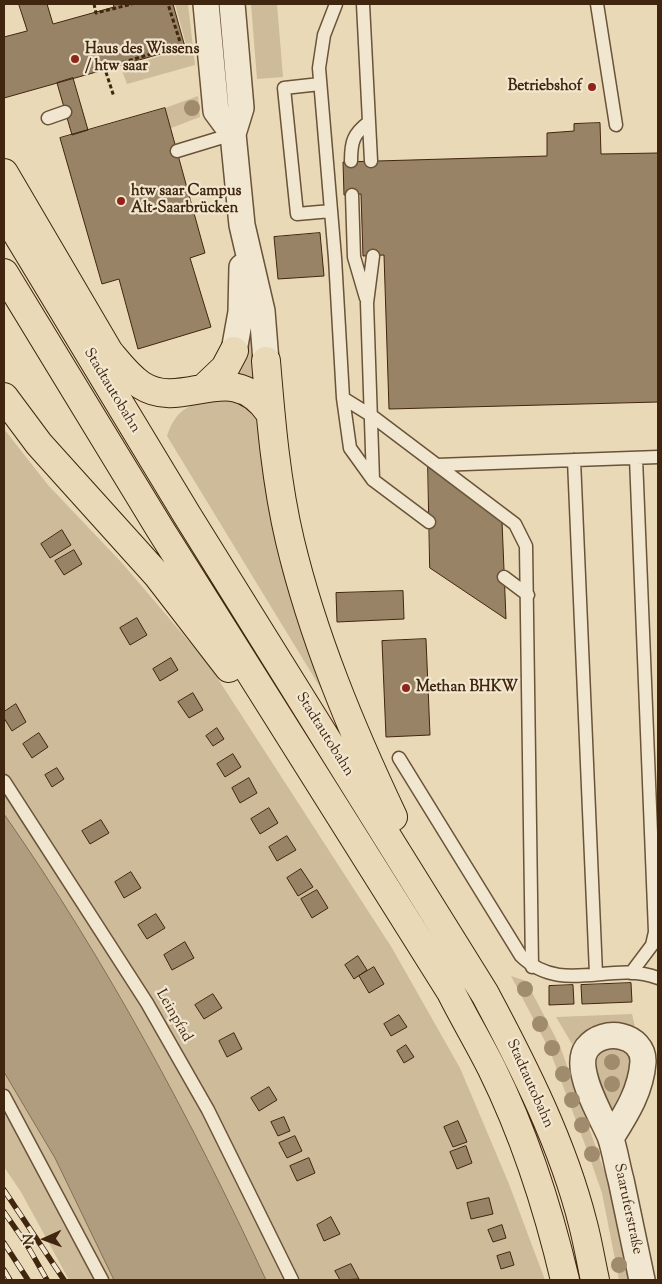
<!DOCTYPE html>
<meta charset="utf-8">
<style>
body{margin:0}
#map{position:relative;width:662px;height:1284px;overflow:hidden;background:#ead9b7;font-family:"Sorts Mill Goudy",serif}
canvas{display:block}
.frame{position:absolute;inset:0;border:5px solid #40260e;pointer-events:none}
.north{position:absolute;left:20px;top:1214px;width:50px;height:50px;-webkit-text-stroke:4px #f1e6d0;paint-order:stroke;rotate:268deg;font-size:14px;font-weight:700;line-height:20px;text-align:center;color:#40260e}
.north::after{content:'';display:block;margin:auto;width:18px;height:22px;background:#40260e;clip-path:polygon(50% 0,100% 100%,50% 72%,0 100%)}
</style>
<div id="map">
<canvas width="662" height="1284"></canvas>
<div class="frame"></div>
<div class="north">N</div>
</div>
<script>
const g = document.querySelector('canvas').getContext('2d');
g.lineJoin = 'round';
function fill(path, color) { g.fillStyle = color; g.fill(path, 'evenodd'); }
function trace(path, color, width, dash) { g.strokeStyle = color; g.lineWidth = width; g.lineCap = dash ? 'butt' : 'round'; g.setLineDash(dash || []); g.stroke(path); }
function drawText(font, color, halo, rows, align = 'center') {
  g.font = font + ' "Sorts Mill Goudy",serif'; g.lineWidth = 4.5; g.setLineDash([]); g.textBaseline = 'middle'; g.strokeStyle = halo; g.fillStyle = color; for (const [text, x, y, turn = 0] of rows) {
    g.save(); g.translate(x, y); g.rotate((+turn || 0) * Math.PI / 180); g.textAlign = isNaN(turn) ? turn : align; if (halo) g.strokeText(text, 0, 0); g.fillText(text, 0, 0); g.restore();
  }
}
const green = new Path2D(`
 M 175,4 L 188,4 L 195,65 L 127,84 L 121,68 L 187,48 Z
 M 251,4 L 277,4 L 283,77 L 257,79 Z
 M 198,96 L 200,117 L 171,128 L 165,108 Z
 M 251,332 L 253,334 L 255,382 L 236,379 L 248,334 Z
 M 227,398 L 251,408 L 259,423 L 278,543 L 293,605 L 323,692 L 167,436 C 178,403 196,403 227,398 Z
 M 4,429 L 48,485 L 122,563 L 209,665 L 392,948 L 460,1068 L 509,1184 L 545,1280 L 266,1280 C 191,1119 106,960 4,814 Z
 M 511,976 L 526,981 L 560,1046 L 611,1190 L 629,1280 L 619,1280 L 602,1193 L 587,1150 L 550,1051 Z
 M 632,1014 L 635,1027 C 602,1022 597,1022 572,1044 L 556,1017 Z
 M 608,1047 L 620,1047 L 631,1056 L 631,1073 L 613,1110 C 600,1087 580,1067 608,1047 Z
 M 4,1072 L 55,1158 L 114,1280 L 69,1280 L 21,1192 L 4,1167 Z`);
const water = new Path2D(`
 M 4,814 C 106,960 191,1119 266,1280 L 114,1280 L 55,1158 L 4,1072 Z`);
const building = new Path2D(`
 M 19,4 L 47,4 L 53,24 L 114,7 L 113,4 L 173,4 L 185,47 L 4,98 L 4,37 L 27,31 Z
 M 73,78 L 88,130 L 72,135 L 57,83 Z
 M 165,108 L 205,253 L 190,258 L 211,327 L 138,349 L 119,279 L 102,284 L 60,138 Z
 M 600,123 L 601,154 L 658,153 L 658,402 L 389,409 L 384,255 L 363,256 L 361,194 L 344,195 L 343,162 L 547,156 L 547,133 L 574,131 L 574,124 Z
 M 320,233 L 324,276 L 278,279 L 274,237 Z
 M 428,467 L 502,521 L 506,619 L 430,568 Z
 M 62,530 L 71,545 L 50,558 L 41,544 Z
 M 74,550 L 82,564 L 64,575 L 55,561 Z
 M 403,591 L 404,619 L 337,622 L 336,593 Z
 M 137,618 L 147,635 L 130,645 L 120,628 Z
 M 426,639 L 430,735 L 386,737 L 382,641 Z
 M 171,658 L 178,670 L 160,681 L 153,669 Z
 M 193,693 L 203,710 L 189,718 L 178,702 Z
 M 16,704 L 26,722 L 12,731 L 4,718 L 4,712 Z
 M 217,728 L 224,739 L 213,746 L 206,736 Z
 M 39,733 L 48,747 L 32,758 L 23,744 Z
 M 233,754 L 241,767 L 225,777 L 217,764 Z
 M 57,768 L 64,779 L 52,787 L 45,775 Z
 M 249,778 L 257,793 L 240,803 L 232,788 Z
 M 269,808 L 278,823 L 260,834 L 251,819 Z
 M 101,820 L 109,833 L 90,844 L 82,831 Z
 M 287,836 L 296,850 L 277,861 L 269,847 Z
 M 301,869 L 313,887 L 298,896 L 287,878 Z
 M 131,872 L 141,888 L 124,898 L 115,882 Z
 M 317,890 L 328,908 L 312,918 L 301,899 Z
 M 156,914 L 165,928 L 147,939 L 138,925 Z
 M 185,942 L 194,958 L 172,970 L 164,955 Z
 M 358,956 L 367,970 L 354,979 L 345,965 Z
 M 374,967 L 384,984 L 369,993 L 359,976 Z
 M 631,983 L 632,1002 L 582,1004 L 581,985 Z
 M 573,985 L 574,1004 L 549,1005 L 549,986 Z
 M 213,994 L 222,1008 L 204,1019 L 195,1005 Z
 M 399,1015 L 407,1027 L 391,1036 L 384,1024 Z
 M 234,1033 L 242,1049 L 227,1057 L 219,1041 Z
 M 406,1045 L 414,1057 L 404,1063 L 397,1051 Z
 M 269,1087 L 277,1100 L 259,1111 L 251,1098 Z
 M 284,1117 L 290,1131 L 278,1136 L 271,1122 Z
 M 458,1121 L 467,1142 L 453,1147 L 444,1127 Z
 M 295,1136 L 302,1151 L 287,1158 L 279,1143 Z
 M 466,1146 L 472,1163 L 457,1169 L 450,1152 Z
 M 309,1158 L 315,1173 L 297,1181 L 290,1166 Z
 M 489,1198 L 493,1214 L 471,1219 L 467,1203 Z
 M 331,1217 L 340,1234 L 324,1241 L 317,1225 Z
 M 502,1225 L 506,1238 L 493,1242 L 488,1230 Z
 M 510,1252 L 514,1265 L 501,1269 L 497,1256 Z
 M 351,1264 L 359,1279 L 340,1280 L 335,1271 Z`);
const path = new Path2D(`
 M 94,4 L 96,13 L 132,4
 M 104,66 L 114,97
 M 104,68 L 181,45 L 168,4`);
const service = new Path2D(`
 M 336,4 L 324,35 L 319,68 L 335,258 L 343,398 L 350,448 L 373,480 L 429,522
 M 363,4 L 371,161
 M 597,4 L 616,125
 M 320,84 L 284,88 L 297,214 L 331,211
 M 48,118 L 65,112
 M 177,151 L 233,134
 M 351,161 C 351,142 353,134 369,122
 M 352,195 L 354,257 L 366,298
 M 373,256 L 367,303 L 373,480
 M 343,398 L 372,416 L 515,524 L 526,546 L 532,967
 M 574,460 L 596,974
 M 437,465 L 658,457
 M 504,577 L 528,595
 M 399,758 L 521,956 C 562,996 611,960 658,978
 M 4,781 L 147,1003 L 208,1110 L 292,1280
 M 631,973 L 652,945 L 655,932 L 636,458
 M 4,1096 L 102,1280`);
const minor = new Path2D(`
 M 206,4 L 216,111 L 233,134
 M 232,4 L 241,108 L 233,134 L 242,225 L 262,311 L 266,361
 M 234,351 L 241,312 L 242,267
 M 611,1138 C 626,1114 641,1091 643,1062 C 644,1035 604,1026 587,1048 C 572,1068 601,1115 610,1136 C 615,1150 617,1166 621,1180 C 628,1213 635,1247 642,1280`);
const motorway = new Path2D(`
 M 4,173 L 109,352 C 119,364 128,376 141,385 C 184,413 231,356 270,413
 M 4,212 L 187,515 L 485,994 C 524,1067 563,1144 583,1224 C 588,1243 591,1262 595,1280
 M 4,273 L 160,529 L 451,992 C 464,1018 479,1043 492,1069 C 525,1136 548,1208 565,1280
 M 266,361 C 271,421 276,482 290,541 C 313,637 351,728 393,817
 M 205,387 L 225,368 L 234,351
 M 4,397 L 39,444 L 158,576 L 229,668`);
const rail = new Path2D(`
 M 4,1190 L 64,1280
 M 4,1212 L 27,1245 L 47,1280
 M 4,1243 L 28,1280
 M 4,1270 L 10,1280`);
const trees = [
 [192,108],
 [525,989],
 [540,1024],
 [552,1048],
 [612,1062],
 [563,1074],
 [612,1084],
 [572,1100],
 [582,1125],
 [592,1154],
 [619,1265]
];
const markers = [
 [75,59,5,"#8f2418"],
 [592,87,5,"#8f2418"],
 [121,201,5,"#8f2418"],
 [406,688,5,"#8f2418"]
];
const poiNames = [
 ["Haus des Wissens",85,50],
 ["/ htw saar",85,67],
 ["Betriebshof",582,87,"right"],
 ["htw saar Campus",131,192],
 ["Alt-Saarbrücken",131,209],
 ["Methan BHKW",416,688]
];
const streetNames = [
 ["Stadtautobahn",111,391,59],
 ["Stadtautobahn",324,735,58],
 ["Leinpfad",173,1016,60],
 ["Stadtautobahn",529,1084,66],
 ["Saaruferstraße",627,1209,78]
];
fill(green, '#cdbb9a');
fill(water, '#b09c7e');
trace(water, '#836d51', 1);
fill(building, '#988366');
trace(building, '#40260e', 1);
trace(service, '#6a5338', 15);
trace(minor, '#6a5338', 28);
trace(motorway, '#40260e', 30);
trace(path, '#40260e', 3, [4, 2.5]);
trace(service, '#f1e6d0', 12);
trace(minor, '#f1e6d0', 25);
trace(motorway, '#ead9b7', 28);
trace(rail, '#40260e', 5.5);
trace(rail, '#f1e6d0', 4, [11]);
g.fillStyle = '#a08b6d';
for (const [x, y] of trees) { g.beginPath(); g.arc(x, y, 8, 0, 2 * Math.PI); g.fill(); }
for (const [x, y, r, color] of markers) { const dot = new Path2D(); dot.arc(x, y, r, 0, 2 * Math.PI); g.fillStyle = color; g.fill(dot); trace(dot, '#f1e6d0', 2); }
drawText('bold 15px', '#40260e', '#f1e6d0', poiNames, 'left');
drawText('15px', '#40260e', '#f1e6d0', streetNames);
</script>
